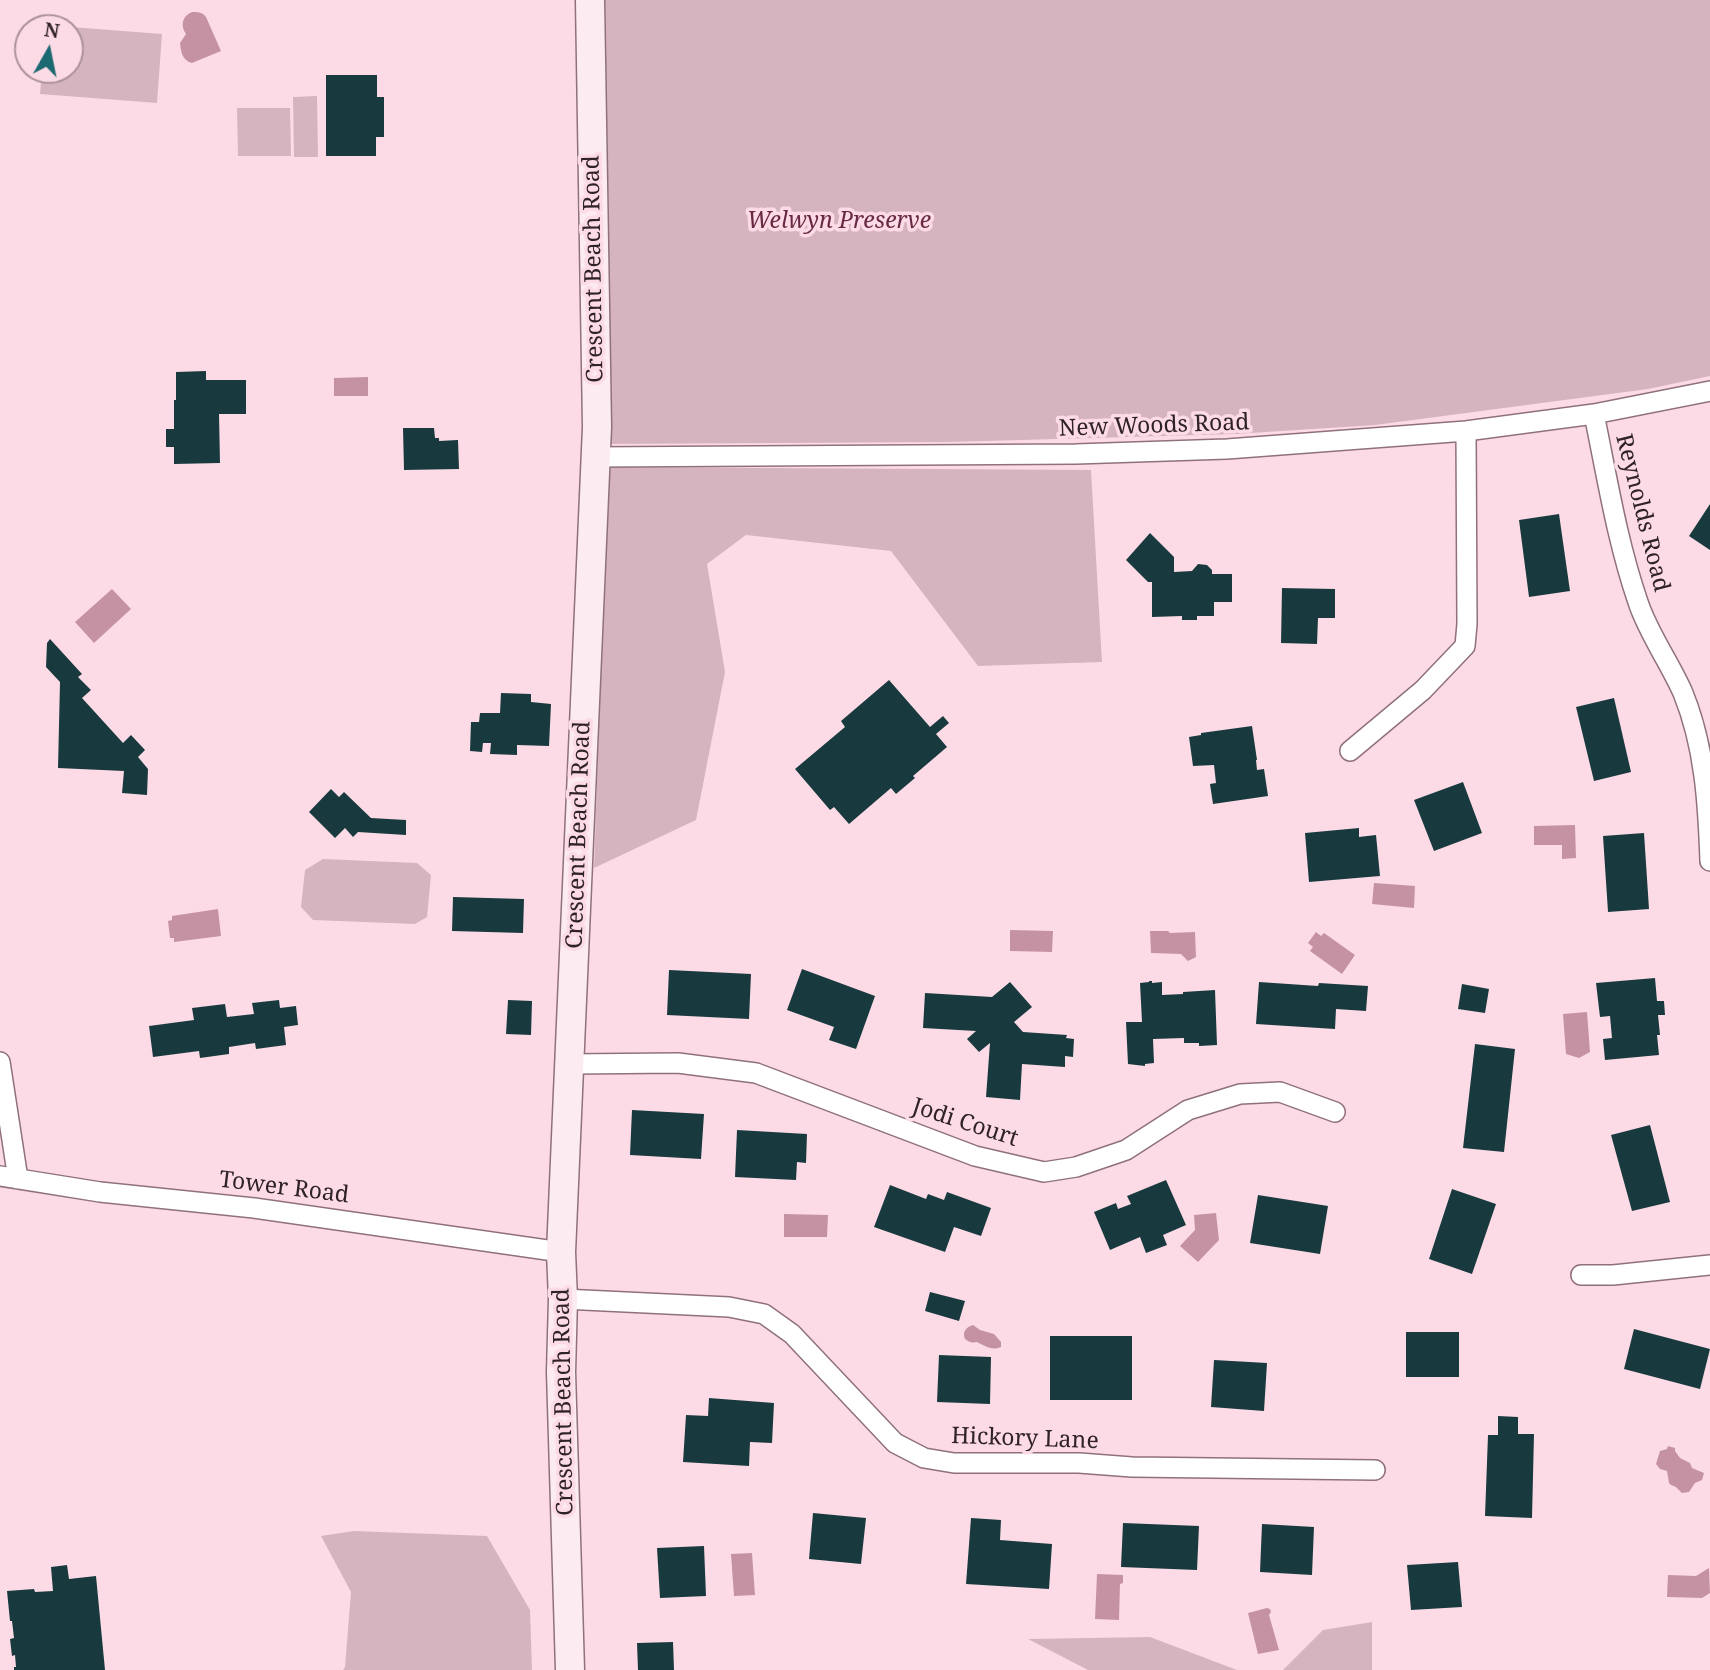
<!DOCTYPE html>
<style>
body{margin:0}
#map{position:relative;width:1710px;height:1670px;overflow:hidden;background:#fddbe6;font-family:"Noto Serif",serif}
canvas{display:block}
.north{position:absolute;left:14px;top:14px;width:70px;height:70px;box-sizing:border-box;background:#fddbe6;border:2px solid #ab919a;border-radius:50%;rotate:9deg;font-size:19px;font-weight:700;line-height:28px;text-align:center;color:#302327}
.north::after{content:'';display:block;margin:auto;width:24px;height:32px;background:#1d6971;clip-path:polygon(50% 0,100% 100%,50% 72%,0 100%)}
</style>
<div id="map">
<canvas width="1710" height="1670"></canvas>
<div class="north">N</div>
</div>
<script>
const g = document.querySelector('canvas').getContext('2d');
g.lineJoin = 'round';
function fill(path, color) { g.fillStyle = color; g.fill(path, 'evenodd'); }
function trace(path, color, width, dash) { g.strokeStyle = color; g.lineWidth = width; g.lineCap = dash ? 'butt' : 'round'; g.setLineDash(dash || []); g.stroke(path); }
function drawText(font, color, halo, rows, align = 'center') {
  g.font = font + ' "Noto Serif",serif'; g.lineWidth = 7; g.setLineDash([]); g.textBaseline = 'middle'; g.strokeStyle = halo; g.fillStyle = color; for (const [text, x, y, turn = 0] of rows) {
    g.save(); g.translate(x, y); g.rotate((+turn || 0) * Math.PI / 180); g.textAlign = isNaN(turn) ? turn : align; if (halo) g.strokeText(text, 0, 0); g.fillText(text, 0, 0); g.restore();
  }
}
const green = new Path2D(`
 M 599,0 L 1710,0 L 1710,376 L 1648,389 L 1375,425 L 1235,434 L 950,442 L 609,444 Z
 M 45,25 L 162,34 L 157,103 L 40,94 L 42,70 L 70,70 L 70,28 L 45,28 Z
 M 317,96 L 318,157 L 294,157 L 293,97 Z
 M 237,108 L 290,108 L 291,156 L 238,156 Z
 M 608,467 L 1091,470 L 1102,662 L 978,666 L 891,551 L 746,535 L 707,564 L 725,672 L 696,820 L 594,868 Z
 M 323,859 L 417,863 L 431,875 L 427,917 L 415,924 L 313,920 L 301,907 L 305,870 Z
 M 354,1531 L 487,1536 L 530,1610 L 532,1670 L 343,1670 L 345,1667 L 351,1592 L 321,1536 Z
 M 1372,1622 L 1372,1670 L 1283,1670 L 1323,1630 Z
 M 1150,1637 L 1237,1670 L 1088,1670 L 1028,1639 Z`);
const water = new Path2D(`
 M 192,12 C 198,12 202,12 206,17 L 221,51 L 192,63 C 182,60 181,52 180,43 L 186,34 C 180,26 182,16 192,12 Z
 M 368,377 L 368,396 L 334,396 L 334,378 Z
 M 112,589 L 131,609 L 94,643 L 75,622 Z
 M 1575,825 L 1576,858 L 1562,859 L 1562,845 L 1534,845 L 1534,826 Z
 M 1374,883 L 1415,886 L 1414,908 L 1372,904 Z
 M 218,909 L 221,936 L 174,942 L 174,938 L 170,938 L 168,921 L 172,920 L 172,916 Z
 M 1010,930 L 1053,931 L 1052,952 L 1010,951 Z
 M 1150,931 L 1168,931 L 1170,933 L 1195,932 L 1196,957 L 1188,961 L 1181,954 L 1151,953 Z
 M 1316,932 L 1321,936 L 1324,933 L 1355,955 L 1342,974 L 1310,951 L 1313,947 L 1308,943 Z
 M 1587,1012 L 1590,1052 L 1579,1058 L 1566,1054 L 1563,1014 Z
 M 1216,1213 L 1219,1240 L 1198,1262 L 1180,1246 L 1195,1230 L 1194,1215 Z
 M 784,1214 L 828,1215 L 827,1237 L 784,1237 Z
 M 973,1325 L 980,1330 L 994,1334 L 1001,1342 L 1001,1347 C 992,1351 985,1346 977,1342 C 971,1343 969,1342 965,1339 C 962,1332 966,1327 973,1325 Z
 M 1668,1446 L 1675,1448 L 1675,1451 L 1680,1458 L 1690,1463 L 1692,1468 L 1704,1473 L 1702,1480 L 1695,1483 L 1689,1492 L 1682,1493 L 1676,1487 L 1671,1485 L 1669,1483 L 1667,1471 L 1660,1469 L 1656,1464 L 1660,1451 L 1667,1449 Z
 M 752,1553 L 755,1595 L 734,1596 L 731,1554 Z
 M 1709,1568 L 1710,1593 L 1702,1598 L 1667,1597 L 1668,1575 L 1696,1576 Z
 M 1097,1574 L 1123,1575 L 1123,1583 L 1120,1584 L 1119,1620 L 1095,1619 Z
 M 1267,1608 L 1270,1609 L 1271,1612 L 1269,1615 L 1279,1650 L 1258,1654 L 1248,1613 Z`);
const building = new Path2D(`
 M 326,75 L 377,75 L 377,97 L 384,97 L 384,137 L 376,137 L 376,156 L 326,156 Z
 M 206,371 L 206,380 L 246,380 L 246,414 L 219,414 L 220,463 L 174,464 L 174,447 L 166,447 L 166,429 L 174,429 L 174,400 L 176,400 L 176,372 Z
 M 403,428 L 434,428 L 435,438 L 439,438 L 439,441 L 458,440 L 459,469 L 404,470 Z
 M 1710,504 L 1710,550 L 1689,536 Z
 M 1559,514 L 1570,591 L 1529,597 L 1519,520 Z
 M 1150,533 L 1174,557 L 1174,572 L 1192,571 L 1198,564 L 1207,565 L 1212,570 L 1212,574 L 1232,574 L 1232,602 L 1214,602 L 1214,616 L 1197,616 L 1197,620 L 1182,620 L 1182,616 L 1152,617 L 1152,582 L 1148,582 L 1126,560 Z
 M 1282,588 L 1335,589 L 1335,618 L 1318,618 L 1317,644 L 1281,643 Z
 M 50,639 L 82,674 L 78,677 L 91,690 L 82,698 L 123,743 L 131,735 L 145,750 L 138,757 L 148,769 L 147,795 L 122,793 L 124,771 L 58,768 L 60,682 L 46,667 L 47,643 Z
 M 889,680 L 930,727 L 943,716 L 949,723 L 936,734 L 947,747 L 913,776 L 915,778 L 896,794 L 891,788 L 849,824 L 834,807 L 830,810 L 795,769 L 845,727 L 841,721 Z
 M 501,693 L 531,694 L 531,702 L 551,704 L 549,746 L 517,745 L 517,755 L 490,754 L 491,743 L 483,743 L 482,752 L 470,751 L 471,722 L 479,722 L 480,713 L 500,713 Z
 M 1614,698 L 1631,772 L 1594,781 L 1576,707 Z
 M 1252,726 L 1257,760 L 1256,760 L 1257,770 L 1264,769 L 1268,796 L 1213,804 L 1210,784 L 1216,783 L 1214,765 L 1193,766 L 1189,737 L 1201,735 L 1201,733 Z
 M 1463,782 L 1482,833 L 1434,851 L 1414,800 Z
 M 331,789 L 339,797 L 344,792 L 371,818 L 406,820 L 406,835 L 358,832 L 353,837 L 345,828 L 335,838 L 309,812 Z
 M 1359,828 L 1359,837 L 1376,835 L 1380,876 L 1309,882 L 1305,833 Z
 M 1644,833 L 1649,909 L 1608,912 L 1603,836 Z
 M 453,897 L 524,899 L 523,933 L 452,931 Z
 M 802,969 L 875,996 L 856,1049 L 829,1040 L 834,1027 L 787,1010 Z
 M 669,970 L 751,974 L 749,1019 L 667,1015 Z
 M 1655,978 L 1657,1001 L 1664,1001 L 1665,1015 L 1658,1015 L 1660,1035 L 1657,1035 L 1659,1055 L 1605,1060 L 1603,1039 L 1612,1038 L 1610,1016 L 1600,1017 L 1596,983 Z
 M 1149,981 L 1152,981 L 1152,983 L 1162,982 L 1162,995 L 1183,994 L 1183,992 L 1215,990 L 1217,1045 L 1199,1046 L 1199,1043 L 1184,1043 L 1184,1038 L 1153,1039 L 1154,1063 L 1145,1064 L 1145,1066 L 1128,1064 L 1126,1022 L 1142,1022 L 1140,983 L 1149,982 Z
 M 1010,982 L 1032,1007 L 1014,1022 L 1023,1032 L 1067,1035 L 1066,1038 L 1074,1039 L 1073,1057 L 1065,1056 L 1065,1067 L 1022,1064 L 1020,1100 L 986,1097 L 990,1043 L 979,1052 L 967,1039 L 976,1031 L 923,1028 L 925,993 L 992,997 Z
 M 1259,982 L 1318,986 L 1319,983 L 1368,986 L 1366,1011 L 1336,1009 L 1335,1029 L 1256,1024 Z
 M 1462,984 L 1489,989 L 1485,1013 L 1458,1009 Z
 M 279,1000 L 280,1008 L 296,1006 L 298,1025 L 284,1027 L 286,1045 L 256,1049 L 255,1043 L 229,1047 L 229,1054 L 200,1058 L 199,1051 L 153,1057 L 149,1026 L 194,1020 L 192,1008 L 225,1004 L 227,1017 L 254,1014 L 252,1003 Z
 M 508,1000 L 532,1001 L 531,1035 L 506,1034 Z
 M 1475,1044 L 1515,1049 L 1504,1152 L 1463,1148 Z
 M 632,1110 L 704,1114 L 701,1159 L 630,1155 Z
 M 1650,1125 L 1670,1202 L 1632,1211 L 1611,1135 Z
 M 737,1130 L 807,1134 L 806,1163 L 797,1162 L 796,1180 L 735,1177 Z
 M 1166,1180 L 1186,1225 L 1163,1235 L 1167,1245 L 1146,1253 L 1140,1237 L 1110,1250 L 1094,1212 L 1116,1203 L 1118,1209 L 1131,1204 L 1127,1196 Z
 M 890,1185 L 926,1199 L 928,1194 L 944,1200 L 947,1192 L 991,1208 L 981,1236 L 954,1227 L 945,1252 L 874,1227 Z
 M 1452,1189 L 1496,1204 L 1472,1274 L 1429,1259 Z
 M 1258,1195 L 1328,1206 L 1320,1254 L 1250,1243 Z
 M 930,1292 L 965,1301 L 959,1321 L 925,1311 Z
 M 1634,1329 L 1710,1349 L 1700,1389 L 1624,1369 Z
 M 1406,1332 L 1459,1332 L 1459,1377 L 1406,1377 Z
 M 1050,1336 L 1132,1336 L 1132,1400 L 1050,1400 Z
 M 939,1355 L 991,1357 L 990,1404 L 937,1402 Z
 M 1214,1360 L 1267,1363 L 1264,1411 L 1211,1407 Z
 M 709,1398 L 774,1403 L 772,1443 L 750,1442 L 749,1466 L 683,1462 L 686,1415 L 708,1416 Z
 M 1498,1416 L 1518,1417 L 1518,1434 L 1534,1434 L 1532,1518 L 1485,1516 L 1488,1435 L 1498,1435 Z
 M 813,1513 L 866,1518 L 861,1564 L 809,1559 Z
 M 971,1518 L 1001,1520 L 1000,1540 L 1052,1544 L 1049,1589 L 966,1584 Z
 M 1123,1523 L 1199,1526 L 1197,1570 L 1121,1567 Z
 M 1262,1524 L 1314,1527 L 1312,1575 L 1260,1572 Z
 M 704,1546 L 706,1596 L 660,1598 L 657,1548 Z
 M 1458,1562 L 1462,1607 L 1411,1610 L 1407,1565 Z
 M 67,1565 L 69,1579 L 96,1576 L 105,1670 L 14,1670 L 14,1667 L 16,1667 L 15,1655 L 12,1656 L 10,1639 L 14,1638 L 12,1621 L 10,1621 L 7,1591 L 34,1589 L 35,1592 L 53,1591 L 51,1567 Z
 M 673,1642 L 674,1670 L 638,1670 L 637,1643 Z`);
const street = new Path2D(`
 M 1594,414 C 1607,477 1617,541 1638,602 C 1648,633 1670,663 1683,693 C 1705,747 1708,804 1710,861
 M 595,457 L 1076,454 L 1227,449 L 1466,431 L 1594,414 L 1710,391
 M 1350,751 L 1423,690 L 1465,646 L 1467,624 L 1466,431
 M 0,1062 L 18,1179
 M 569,1064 L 678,1063 L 756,1073 L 975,1156 L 1044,1172 L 1076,1167 L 1126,1150 L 1188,1110 L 1240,1094 L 1280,1092 L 1335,1112
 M 0,1176 L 100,1192 L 254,1208 L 561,1252
 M 1581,1275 L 1613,1275 L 1710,1265
 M 563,1299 L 729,1307 L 764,1314 L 792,1334 L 895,1443 L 924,1458 L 954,1463 L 1079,1463 L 1132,1467 L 1375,1470`);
const secondary = new Path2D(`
 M 570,1670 L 561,1372 L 563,1299 L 561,1252 L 597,427 L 590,0`);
const parkNames = [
 ["Welwyn Preserve",839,221]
];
const streetNames = [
 ["Crescent Beach Road",594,269,-91],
 ["New Woods Road",1154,426,-2],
 ["Reynolds Road",1642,513,76],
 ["Crescent Beach Road",579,835,-88],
 ["Jodi Court",965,1123,18],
 ["Tower Road",284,1188,7],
 ["Crescent Beach Road",564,1402,-91],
 ["Hickory Lane",1025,1439,2]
];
fill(green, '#d6b4bf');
fill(water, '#c592a4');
fill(building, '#183a3e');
trace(street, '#8f717c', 22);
trace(secondary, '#8f717c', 31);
trace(street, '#fff', 19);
trace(secondary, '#fcecf2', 28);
drawText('italic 23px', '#682944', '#fddbe6', parkNames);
drawText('23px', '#302327', '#fddbe6', streetNames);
</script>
